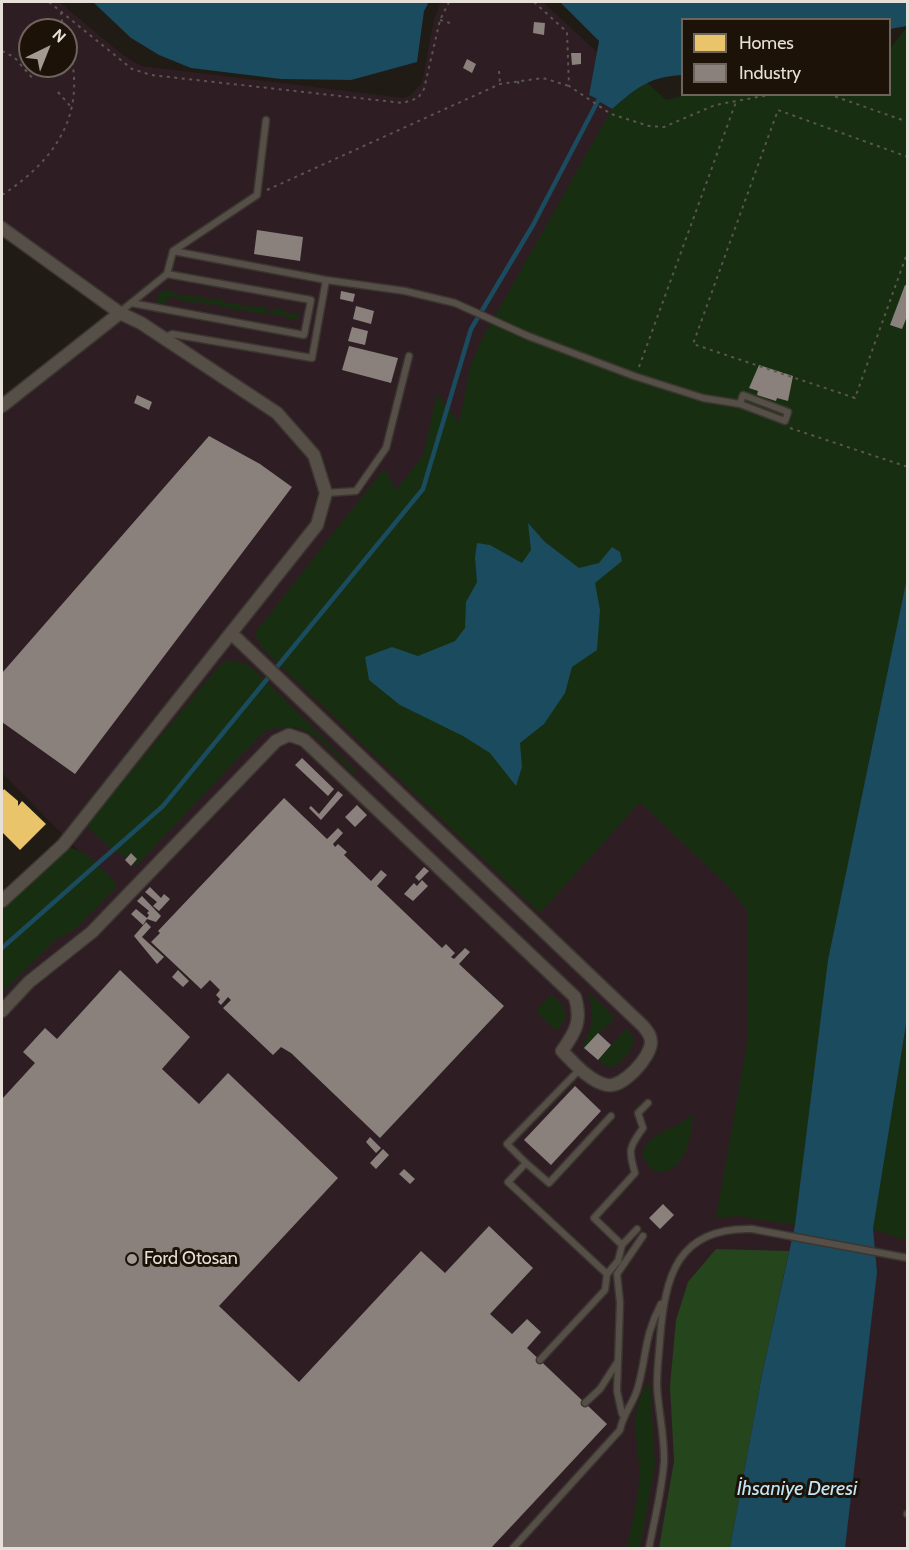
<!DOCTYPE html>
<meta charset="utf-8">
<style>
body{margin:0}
#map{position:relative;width:909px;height:1550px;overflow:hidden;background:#201b14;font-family:Cabin,sans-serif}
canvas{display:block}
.frame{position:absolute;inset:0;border:3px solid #e7e0d8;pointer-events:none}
.legend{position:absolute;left:681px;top:18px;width:210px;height:78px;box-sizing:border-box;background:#1c1207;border:2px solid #6d645b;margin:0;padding:8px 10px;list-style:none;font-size:18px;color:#e7e0d8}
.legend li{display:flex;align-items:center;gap:12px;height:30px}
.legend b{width:30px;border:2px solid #6d645b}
.north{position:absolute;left:18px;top:18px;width:60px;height:60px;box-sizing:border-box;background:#1c1207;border:2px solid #6d645b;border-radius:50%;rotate:43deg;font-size:16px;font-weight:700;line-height:24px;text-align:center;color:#e7e0d8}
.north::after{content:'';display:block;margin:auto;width:21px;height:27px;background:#a19b93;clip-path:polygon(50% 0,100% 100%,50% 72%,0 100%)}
</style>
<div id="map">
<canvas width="909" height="1550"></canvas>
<div class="frame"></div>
<ul class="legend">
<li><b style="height:16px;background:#e9c46a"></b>Homes</li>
<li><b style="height:16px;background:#8a817c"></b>Industry</li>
</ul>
<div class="north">N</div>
</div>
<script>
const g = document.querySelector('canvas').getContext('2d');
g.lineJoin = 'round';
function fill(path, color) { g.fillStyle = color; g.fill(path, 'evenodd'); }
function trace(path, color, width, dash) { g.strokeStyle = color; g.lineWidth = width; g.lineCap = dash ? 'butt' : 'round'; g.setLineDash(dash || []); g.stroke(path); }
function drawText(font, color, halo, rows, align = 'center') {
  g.font = font + ' Cabin,sans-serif'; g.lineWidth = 6; g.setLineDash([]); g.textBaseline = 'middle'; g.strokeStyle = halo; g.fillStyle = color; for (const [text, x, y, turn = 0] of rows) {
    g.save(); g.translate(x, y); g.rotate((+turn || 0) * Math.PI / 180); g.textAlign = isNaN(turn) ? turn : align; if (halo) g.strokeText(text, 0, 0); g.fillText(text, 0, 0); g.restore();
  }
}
const industrial = new Path2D(`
 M 2,2 L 59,2 L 123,55 L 141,66 L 404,98 L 411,95 L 422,83 L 434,19 L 441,2 L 543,2 L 597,52 L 589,95 L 611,109 L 646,82 L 666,100 L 690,94 L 890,94 L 907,57 L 907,1548 L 2,1548 L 2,918 L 78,850 L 2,773 L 2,406 L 119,313 L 2,225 ZM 30,30 L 66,30 L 66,66 L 30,66 Z`);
const green = new Path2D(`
 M 907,27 L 907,578 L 828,960 L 795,1225 L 737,1216 L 716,1218 L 748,1038 L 748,912 L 731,889 L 640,802 L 540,913 L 262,648 L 255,633 L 384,469 L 396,490 L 423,456 L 437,394 L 459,423 L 471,364 L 482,339 L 612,109 L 646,82 L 666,100 L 690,94 L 890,94 L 890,49 Z
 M 166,289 L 184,297 L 188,293 L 193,298 L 196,295 L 209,300 L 218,298 L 229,304 L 237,303 L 242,307 L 246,304 L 250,308 L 253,306 L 259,308 L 262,305 L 270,312 L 278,308 L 290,314 L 300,313 L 300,317 L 291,320 L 279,314 L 276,316 L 272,313 L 255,313 L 243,309 L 240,312 L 235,308 L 232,310 L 227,306 L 224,308 L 213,303 L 209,306 L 199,301 L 195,304 L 191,300 L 188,303 L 172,296 L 163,304 L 158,304 L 158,294 Z
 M 228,660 L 249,665 L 357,772 L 354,774 C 324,746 308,714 263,732 L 136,866 L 133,864 L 137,859 L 131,853 L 126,858 L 119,852 L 116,853 L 86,826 L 221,664 Z
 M 69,847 L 85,853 L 115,882 L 116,887 L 75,929 L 55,940 L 2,993 L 2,908 Z
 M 588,992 L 615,1018 L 584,1048 L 582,1046 C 594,1027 594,1012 588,992 Z
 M 551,994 L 562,1005 L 566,1017 L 557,1031 L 536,1011 Z
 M 907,1018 L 907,1241 L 873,1229 Z
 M 627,1028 L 634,1039 C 632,1051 621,1065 609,1068 L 598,1060 Z
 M 693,1113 C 691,1134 689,1163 665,1172 L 652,1170 L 643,1157 C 644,1130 679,1131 693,1113 Z
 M 650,1382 L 655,1464 L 640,1548 L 627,1548 C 631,1526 638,1502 639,1480 C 641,1446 625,1410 650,1382 Z`);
const forest = new Path2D(`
 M 716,1249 L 789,1251 L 762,1375 L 730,1548 L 659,1548 L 674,1461 L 670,1386 L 676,1320 L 688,1282 Z`);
const water = new Path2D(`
 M 93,2 L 429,2 L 424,11 L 417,62 L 351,80 L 281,79 L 191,68 L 159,55 L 131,38 Z
 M 560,2 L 907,2 L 907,26 L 890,29 L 890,20 L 682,20 L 682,75 C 648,77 637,88 612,109 L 600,102 L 600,98 L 599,100 L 589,95 L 599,41 Z
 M 528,523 L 545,542 L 579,568 L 599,563 L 612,547 L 620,552 L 622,561 L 595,583 L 600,610 L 597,650 L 572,667 L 565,693 L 544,724 L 520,743 L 522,767 L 516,786 L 490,753 L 463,736 L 400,705 L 369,680 L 365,657 L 392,647 L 418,656 L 455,641 L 465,628 L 466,602 L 477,582 L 475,558 L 477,543 L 490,545 L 522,563 L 531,550 Z
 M 907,578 L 907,1018 L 873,1229 L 877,1272 L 845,1548 L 730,1548 L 762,1375 L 795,1225 L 828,960 Z`);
const homes = new Path2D(`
 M 4,789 L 18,801 L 18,806 L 22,801 L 46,824 L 20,850 L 2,832 L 2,792 Z`);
const industry = new Path2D(`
 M 534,22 L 545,23 L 544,35 L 533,33 Z
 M 571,53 L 581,53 L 581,64 L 572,65 Z
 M 467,59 L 476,64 L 472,73 L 463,68 Z
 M 257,230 L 303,237 L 300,261 L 254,254 Z
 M 905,285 L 908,286 L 908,314 L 902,329 L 890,325 Z
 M 341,291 L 355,294 L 353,302 L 340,299 Z
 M 356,306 L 374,311 L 371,324 L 353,319 Z
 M 352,327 L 368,331 L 365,345 L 348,341 Z
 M 349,346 L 398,358 L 391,383 L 342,370 Z
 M 759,365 L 793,376 L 788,401 L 777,398 L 776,401 L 757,395 L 758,391 L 749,388 Z
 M 137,395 L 152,402 L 149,410 L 134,403 Z
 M 209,436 L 260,464 L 292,487 L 75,774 L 2,722 L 2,673 Z
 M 302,758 L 334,789 L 328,796 L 295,765 Z
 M 338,791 L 343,795 L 321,820 L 309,808 L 311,806 L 319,814 Z
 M 284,798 L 327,839 L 338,828 L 343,833 L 333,844 L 335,847 L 338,844 L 347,852 L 344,855 L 371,881 L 381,870 L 387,875 L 377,886 L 442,948 L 446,944 L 455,953 L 451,957 L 454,959 L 465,948 L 470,952 L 459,964 L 504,1006 L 380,1138 L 291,1053 L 281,1047 L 273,1055 L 223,1008 L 231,1000 L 228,997 L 221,1005 L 218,1002 L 220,999 L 216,995 L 220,990 L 210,980 L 201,989 L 151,942 L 160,933 L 158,931 Z
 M 357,805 L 367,815 L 355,827 L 345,817 Z
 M 131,853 L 137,859 L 131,866 L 125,860 Z
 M 424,867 L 429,871 L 419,881 L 415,877 Z
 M 422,880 L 428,886 L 413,901 L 404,894 L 414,883 L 417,886 Z
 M 150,887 L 161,898 L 164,894 L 170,899 L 159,911 L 153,906 L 157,902 L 145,892 Z
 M 142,896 L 161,916 L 156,922 L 147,919 L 143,925 L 131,914 L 136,909 L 147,918 L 149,915 L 147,913 L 149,911 L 137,901 Z
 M 146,922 L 151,927 L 142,937 L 164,957 L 157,964 L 134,936 Z
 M 120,970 L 190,1037 L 162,1069 L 199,1104 L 228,1073 L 338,1178 L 219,1306 L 299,1382 L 421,1251 L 445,1273 L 489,1226 L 533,1268 L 490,1314 L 512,1334 L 527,1319 L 541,1332 L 527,1348 L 607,1424 L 491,1548 L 2,1548 L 2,1099 L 35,1063 L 23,1052 L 45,1028 L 57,1039 Z
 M 178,970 L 189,981 L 183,987 L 172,977 Z
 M 598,1033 L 611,1045 L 598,1060 L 584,1048 Z
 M 575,1086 L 601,1111 L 551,1165 L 524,1140 Z
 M 370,1137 L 381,1148 L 376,1153 L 366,1142 Z
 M 383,1149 L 389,1155 L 376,1169 L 370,1163 Z
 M 404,1169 L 415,1179 L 410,1184 L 399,1174 Z
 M 663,1204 L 674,1215 L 660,1229 L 649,1218 Z`);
const stream = new Path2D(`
 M 2,948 L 163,806 L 423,489 L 471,329 L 533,225 L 601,95`);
const path = new Path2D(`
 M 49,2 L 132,69 L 151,75 L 403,103 L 418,98 L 424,89 L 440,20 L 449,2
 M 534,2 L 567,32 L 569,86 L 611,114 L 649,126 L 664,127 L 715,105 L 774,94
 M 61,12 L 63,30
 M 440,20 L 450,23
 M 2,51 L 14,57 L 34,80
 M 499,71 L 500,84
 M 518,81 L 519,88
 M 58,92 L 72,108
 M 828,94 L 908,122
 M 908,157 L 778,110 L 693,344 L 855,398 L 908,251
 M 267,190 L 500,84 L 543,78 L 569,86
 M 2,195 C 59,158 90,108 66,39
 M 639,367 L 736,102
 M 790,428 L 908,467`);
const service = new Path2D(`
 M 167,274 L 173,251 L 257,195 L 266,120
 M 326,280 L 405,291 L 455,303 L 528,336 L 634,376 L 703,398 L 740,404 L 785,421 L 788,412 L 743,395 L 740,404
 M 120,312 L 167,274 L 311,300 L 304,335 L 131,303
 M 163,338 L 172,334 L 312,358 L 326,280 L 173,251
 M 326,493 L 356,491 L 386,448 L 409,356
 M 526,1163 L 507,1144 L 580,1069
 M 637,1229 L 622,1245 L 594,1218 L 635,1173 C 628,1150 629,1147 643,1128 L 638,1113 L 648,1103
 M 607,1274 L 508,1182 L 526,1163 L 549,1183 L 611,1116
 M 540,1360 L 605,1290 L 607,1274 L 618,1261 L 622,1245
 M 585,1403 L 600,1389 L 618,1361
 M 622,1414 L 617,1391 L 620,1303 L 617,1274 L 643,1236
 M 907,1514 L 908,1514
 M 513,1548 L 620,1430 C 623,1413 634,1403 638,1387 C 647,1354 644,1336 661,1304
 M 649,1548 C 654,1521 662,1491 664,1462 C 665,1437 658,1410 657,1385 C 657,1369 659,1354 660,1339 C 665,1276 677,1227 752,1229 L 908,1258`);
const minor = new Path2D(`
 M 2,228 L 120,313 L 141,323 L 277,413 L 314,455 L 326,493 L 317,525 L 231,633
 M 2,406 L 120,313
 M 2,901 L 63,845 L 231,633 L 643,1026 C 647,1031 651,1035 651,1042 C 651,1057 623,1088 607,1085 C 590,1082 574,1063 562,1051 C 576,1031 582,1021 575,997 L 304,740 L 289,735 L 276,741 L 92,932 L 29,982 L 2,1011`);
const markers = [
 [132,1259,6,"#a19b93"]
];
const poiNames = [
 ["Ford Otosan",144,1259]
];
const waterNames = [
 ["İhsaniye Deresi",797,1489]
];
fill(industrial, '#2e1e24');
fill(green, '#172f10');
fill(forest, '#25451d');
fill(water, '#1a4b5e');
fill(homes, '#e9c46a');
fill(industry, '#8a817c');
trace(stream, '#1a4b5e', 4.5);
trace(service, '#3b3730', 9);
trace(minor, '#3b3730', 15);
trace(path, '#5a554f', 2, [3, 4.5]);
trace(service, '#564f48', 6);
trace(minor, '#564f48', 12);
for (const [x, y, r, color] of markers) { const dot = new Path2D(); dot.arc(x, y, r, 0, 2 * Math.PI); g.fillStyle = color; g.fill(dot); trace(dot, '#1c1207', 2); }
drawText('18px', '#e7e0d8', '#1c1207', poiNames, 'left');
drawText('italic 20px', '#c1e6f7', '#1c1207', waterNames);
</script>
